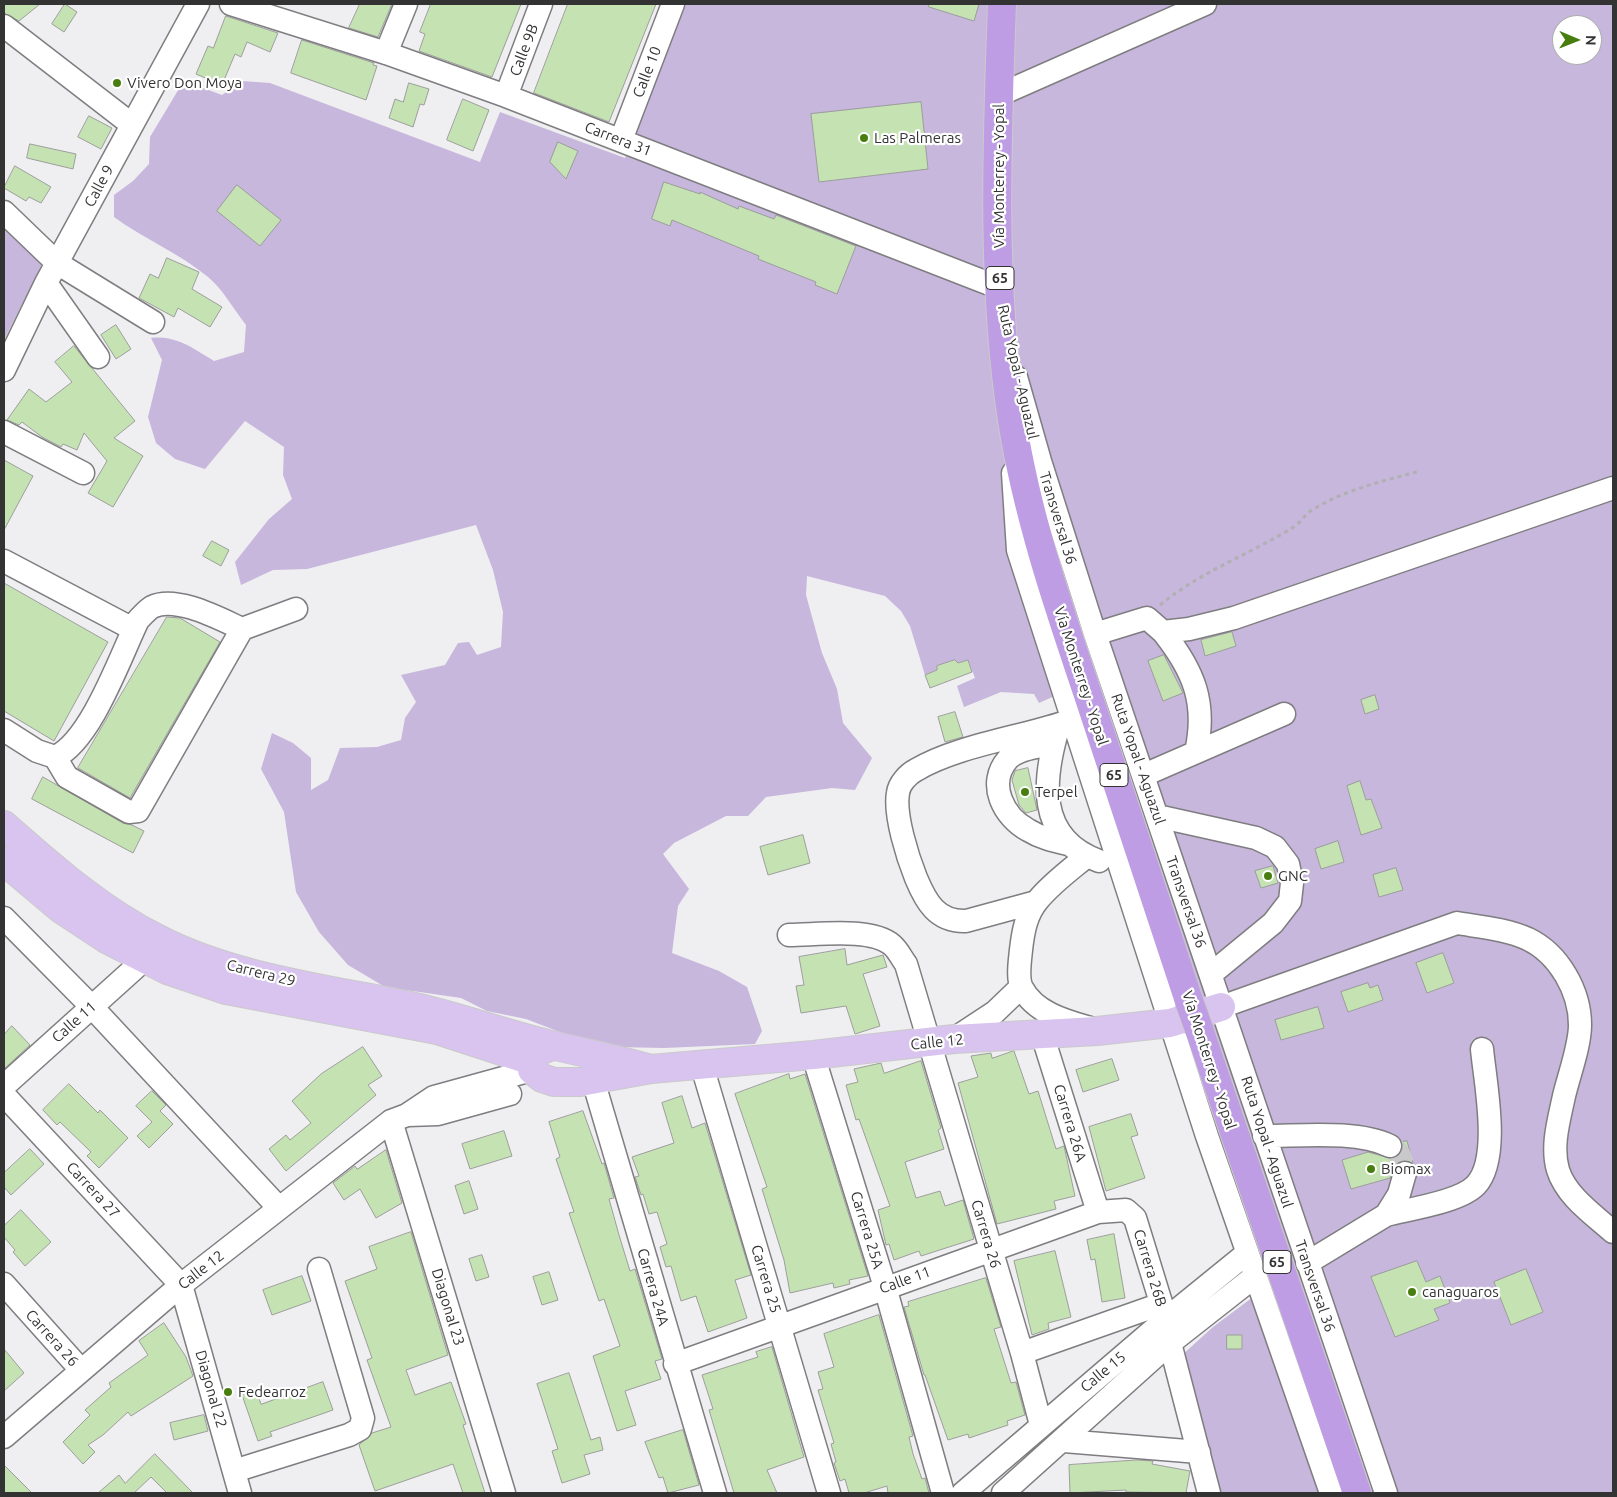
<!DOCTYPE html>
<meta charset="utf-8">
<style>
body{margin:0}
#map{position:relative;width:1617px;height:1497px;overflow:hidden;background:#efeef1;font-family:Ubuntu,sans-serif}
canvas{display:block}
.frame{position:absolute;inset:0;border:5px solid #333334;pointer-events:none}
.north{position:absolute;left:1552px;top:15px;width:50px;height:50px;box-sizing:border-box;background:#fff;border:1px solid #adadae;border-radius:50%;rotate:91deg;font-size:14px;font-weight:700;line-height:20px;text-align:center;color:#333334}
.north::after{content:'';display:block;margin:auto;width:18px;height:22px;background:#487d10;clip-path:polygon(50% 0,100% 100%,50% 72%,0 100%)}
</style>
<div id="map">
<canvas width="1617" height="1497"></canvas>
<div class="frame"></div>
<div class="north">N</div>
</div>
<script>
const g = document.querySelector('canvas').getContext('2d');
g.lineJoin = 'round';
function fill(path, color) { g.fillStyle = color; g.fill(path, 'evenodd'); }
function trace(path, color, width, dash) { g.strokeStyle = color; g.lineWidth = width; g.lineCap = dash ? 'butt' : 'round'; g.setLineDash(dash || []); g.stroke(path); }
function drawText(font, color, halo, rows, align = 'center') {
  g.font = font + ' Ubuntu,sans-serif'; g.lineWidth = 4.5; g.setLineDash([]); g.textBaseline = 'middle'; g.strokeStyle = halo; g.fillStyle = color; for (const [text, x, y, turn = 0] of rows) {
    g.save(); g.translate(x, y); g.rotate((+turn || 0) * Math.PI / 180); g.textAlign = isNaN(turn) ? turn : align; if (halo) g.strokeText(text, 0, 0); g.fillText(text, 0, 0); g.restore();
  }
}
const green = new Path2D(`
 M 686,4 L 1613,4 L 1613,1493 L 1216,1493 L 1181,1356 L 1213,1327 L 1281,1276 L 1081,684 L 1039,703 L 1034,694 L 1001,692 L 964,707 L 957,686 L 975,678 L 968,660 L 958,663 L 955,660 L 937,666 L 937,670 L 925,675 L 910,626 L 901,611 L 885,596 L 807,576 L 806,595 L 822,653 L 837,689 L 843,723 L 872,758 L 855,790 L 832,788 L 766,797 L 748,816 L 726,816 L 674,843 L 663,854 L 689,889 L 678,906 L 672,953 L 719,971 L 747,987 L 762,1031 L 755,1044 L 664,1048 L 615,1047 L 565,1034 L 526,1019 L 487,1011 L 461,998 L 385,987 L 348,965 L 319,932 L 296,892 L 284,812 L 261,769 L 272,733 L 293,743 L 311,758 L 311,790 L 328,780 L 340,748 L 377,747 L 401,740 L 405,718 L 416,702 L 401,675 L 445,665 L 458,643 L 469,642 L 477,655 L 501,647 L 503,612 L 493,570 L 476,525 L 307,569 L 273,570 L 241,585 L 235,562 L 269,519 L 292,499 L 283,475 L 284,447 L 245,421 L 205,469 L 175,459 L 156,443 L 148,417 L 162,360 L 151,338 C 176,335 194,349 214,361 L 244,352 L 246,325 C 234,310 223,289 208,277 C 179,253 144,239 114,217 L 114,195 L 133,181 L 149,164 L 150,137 L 180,87 L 203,88 L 222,95 L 242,81 L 270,83 L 480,162 L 500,112 L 625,158 ZM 1562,25 L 1592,25 L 1592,55 L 1562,55 Z
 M 4,225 L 43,262 L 4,340 Z`);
const building = new Path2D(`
 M 4,4 L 40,4 L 19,21 L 4,13 Z
 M 65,4 L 77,12 L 64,32 L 52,24 Z
 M 360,4 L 392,4 L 378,37 L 349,28 Z
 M 431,4 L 521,4 L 492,77 L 419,51 L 425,34 L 420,32 Z
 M 568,4 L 656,4 L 609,122 L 534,93 Z
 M 929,4 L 979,4 L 974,21 L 929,7 Z
 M 226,16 L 278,33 L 270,52 L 247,42 L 241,57 L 235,54 L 222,85 L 196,74 L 208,46 L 213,48 Z
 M 302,40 L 374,63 L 373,65 L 377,66 L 366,100 L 291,73 Z
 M 409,83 L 429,89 L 424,105 L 420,104 L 413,127 L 389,118 L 395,99 L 403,102 Z
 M 463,99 L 489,110 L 473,151 L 447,140 Z
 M 921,102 L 928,169 L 819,182 L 811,114 Z
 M 89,116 L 112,128 L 101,149 L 78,137 Z
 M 558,142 L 578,151 L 566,179 L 550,162 Z
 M 30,144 L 76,154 L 73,169 L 27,158 Z
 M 15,166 L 51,187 L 41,203 L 29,197 L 26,201 L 4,188 Z
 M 664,182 L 700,194 L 700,192 L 738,209 L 739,206 L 774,219 L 776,215 L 856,246 L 837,294 L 815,285 L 816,282 L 758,259 L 759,256 L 672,220 L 670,226 L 652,219 Z
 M 237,185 L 281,220 L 260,246 L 217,211 Z
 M 167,258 L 199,272 L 192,289 L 222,307 L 210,327 L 178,308 L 174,317 L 139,298 L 150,274 L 158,278 Z
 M 116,325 L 131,349 L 116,359 L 101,335 Z
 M 74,346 L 135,421 L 114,438 L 143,456 L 113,507 L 88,493 L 107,461 L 84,433 L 77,450 L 63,444 L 61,447 L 42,437 L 22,422 L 19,425 L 7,420 L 29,389 L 46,402 L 72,382 L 55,362 Z
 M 4,460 L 33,476 L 4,530 Z
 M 212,541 L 229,550 L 221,566 L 203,556 Z
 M 4,583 L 108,642 L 54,741 L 4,711 Z
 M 167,617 L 180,618 L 220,642 L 130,798 L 78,768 Z
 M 1232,632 L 1236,646 L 1205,656 L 1201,640 Z
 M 1164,655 L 1183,693 L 1163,701 L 1148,661 Z
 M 955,660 L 958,663 L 968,660 L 972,672 L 930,688 L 925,675 L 937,670 L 937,666 Z
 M 1375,695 L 1379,709 L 1365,714 L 1361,700 Z
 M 955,712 L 963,737 L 945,742 L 938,717 Z
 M 1028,768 L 1037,810 L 1026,813 L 1019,805 L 1012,780 L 1015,771 Z
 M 43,777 L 123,823 L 132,825 L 144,831 L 133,853 L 32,799 Z
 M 1360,781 L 1366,800 L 1371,799 L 1382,828 L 1361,835 L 1347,786 Z
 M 803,835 L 810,863 L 768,875 L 760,847 Z
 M 1338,841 L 1344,862 L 1321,869 L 1315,849 Z
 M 1273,866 L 1278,883 L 1261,888 L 1255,871 Z
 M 1396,868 L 1403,890 L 1379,897 L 1373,875 Z
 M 845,949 L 847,965 L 883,955 L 887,967 L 863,974 L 880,1026 L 855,1034 L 846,1006 L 801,1013 L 796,986 L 804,985 L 799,957 Z
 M 1443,953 L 1454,983 L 1427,993 L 1416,963 Z
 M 1368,983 L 1370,988 L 1378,985 L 1383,1000 L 1348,1012 L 1341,992 Z
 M 1318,1007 L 1324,1028 L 1281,1040 L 1275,1020 Z
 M 12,1026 L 30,1045 L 4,1069 L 4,1035 Z
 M 363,1047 L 382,1076 L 368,1085 L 376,1095 L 286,1171 L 269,1149 L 286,1135 L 290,1140 L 311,1123 L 292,1101 L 321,1074 Z
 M 1014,1051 L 1029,1094 L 1038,1091 L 1056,1149 L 1064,1146 L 1075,1196 L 1054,1201 L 1056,1209 L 997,1224 L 958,1083 L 978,1077 L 971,1056 L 991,1053 L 992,1058 Z
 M 1112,1059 L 1119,1080 L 1083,1092 L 1076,1070 Z
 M 921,1061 L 941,1128 L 938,1130 L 944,1149 L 905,1162 L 916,1198 L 940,1191 L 945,1206 L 963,1200 L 974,1239 L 921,1256 L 919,1251 L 894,1260 L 889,1244 L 886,1245 L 878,1210 L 890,1206 L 859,1119 L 856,1120 L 846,1085 L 858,1082 L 854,1069 L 881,1063 L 884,1073 Z
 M 789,1074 L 790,1079 L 805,1074 L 868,1276 L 849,1280 L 850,1284 L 834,1288 L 833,1283 L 790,1293 L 784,1260 L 762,1189 L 767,1187 L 735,1094 Z
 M 69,1084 L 98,1113 L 100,1110 L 128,1138 L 99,1168 L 87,1156 L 91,1152 L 60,1122 L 57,1125 L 43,1110 Z
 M 152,1091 L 166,1105 L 160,1111 L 173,1124 L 149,1148 L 137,1136 L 152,1122 L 136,1106 Z
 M 682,1096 L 692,1128 L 705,1123 L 751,1275 L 735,1280 L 747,1318 L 708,1332 L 696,1296 L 681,1301 L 671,1266 L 666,1267 L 660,1247 L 667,1244 L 657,1212 L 649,1214 L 643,1194 L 641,1195 L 635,1177 L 639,1176 L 632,1157 L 674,1143 L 662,1103 Z
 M 583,1111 L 602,1164 L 604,1163 L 614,1198 L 609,1199 L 619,1235 L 630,1271 L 635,1269 L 662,1359 L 655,1361 L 661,1379 L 625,1391 L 636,1425 L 617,1431 L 593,1356 L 620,1346 L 604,1299 L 599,1301 L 569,1213 L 574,1212 L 556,1159 L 560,1157 L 549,1122 Z
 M 1131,1114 L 1138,1135 L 1131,1137 L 1145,1178 L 1106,1191 L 1089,1127 Z
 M 504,1131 L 512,1156 L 470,1169 L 462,1144 Z
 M 1407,1141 L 1413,1163 L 1401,1160 L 1396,1164 L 1390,1178 L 1351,1189 L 1342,1160 L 1368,1152 L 1393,1159 L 1399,1156 L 1402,1150 L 1402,1142 Z
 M 30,1149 L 44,1164 L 11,1195 L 4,1187 L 4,1173 Z
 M 386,1150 L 402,1203 L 376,1218 L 360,1189 L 344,1200 L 333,1183 L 355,1166 L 357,1169 Z
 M 469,1181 L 478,1209 L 464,1214 L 455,1186 Z
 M 21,1210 L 51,1242 L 25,1266 L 13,1252 L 15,1250 L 4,1237 L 4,1226 Z
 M 411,1232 L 448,1355 L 406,1370 L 415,1395 L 451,1382 L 466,1424 L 463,1425 L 485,1493 L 463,1493 L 453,1464 L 375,1491 L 359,1445 L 372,1433 L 391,1427 L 367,1360 L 372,1358 L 345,1281 L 377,1269 L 369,1247 Z
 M 1114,1234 L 1125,1298 L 1102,1302 L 1095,1259 L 1091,1260 L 1087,1240 Z
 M 1055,1251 L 1071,1317 L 1048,1323 L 1049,1329 L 1032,1335 L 1014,1261 Z
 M 482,1255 L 489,1277 L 476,1281 L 469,1259 Z
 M 1417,1261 L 1426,1282 L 1440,1276 L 1450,1303 L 1434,1309 L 1439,1320 L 1395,1337 L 1371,1277 Z
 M 1526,1269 L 1543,1312 L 1511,1325 L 1494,1282 Z
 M 549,1272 L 558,1300 L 542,1305 L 533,1277 Z
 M 302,1276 L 311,1301 L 272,1315 L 263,1290 Z
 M 986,1278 L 1001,1327 L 994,1329 L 1011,1383 L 1016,1382 L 1025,1415 L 1007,1421 L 1008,1425 L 969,1438 L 968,1434 L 948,1440 L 925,1375 L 924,1375 L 904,1307 L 909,1306 L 908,1302 Z
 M 879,1315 L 913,1436 L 909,1437 L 913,1454 L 922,1479 L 925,1478 L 929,1493 L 888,1493 L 887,1486 L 864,1493 L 849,1493 L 845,1479 L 840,1481 L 834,1463 L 836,1462 L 831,1444 L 834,1443 L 818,1390 L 823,1389 L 818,1372 L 834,1367 L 824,1334 Z
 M 164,1323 L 186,1357 L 193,1376 L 131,1416 L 128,1412 L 103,1435 L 88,1445 L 95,1452 L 83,1464 L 63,1442 L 90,1415 L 85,1410 L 111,1387 L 109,1383 L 148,1355 L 139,1341 Z
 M 1227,1335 L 1242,1335 L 1242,1349 L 1227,1349 Z
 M 772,1347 L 804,1457 L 767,1470 L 777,1493 L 734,1493 L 709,1410 L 713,1409 L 702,1375 L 758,1357 L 756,1352 Z
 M 4,1349 L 24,1373 L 4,1391 Z
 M 569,1373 L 591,1440 L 600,1437 L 603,1450 L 584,1455 L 590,1474 L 562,1483 L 552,1451 L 558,1449 L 537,1384 Z
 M 323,1382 L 333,1410 L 270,1432 L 272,1436 L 258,1441 L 242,1395 L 256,1390 L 261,1404 Z
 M 204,1415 L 208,1431 L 174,1440 L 170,1423 Z
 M 683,1430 L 699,1485 L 668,1493 L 663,1477 L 659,1478 L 645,1442 Z
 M 155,1454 L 193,1493 L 167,1493 L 151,1477 L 134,1493 L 98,1493 L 119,1475 L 125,1483 Z
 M 1137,1460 L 1153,1461 L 1152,1464 L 1190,1471 L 1186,1493 L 1126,1492 L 1126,1490 L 1070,1493 L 1069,1465 Z
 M 4,1465 L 32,1493 L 4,1493 Z`);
const minorTunnel = new Path2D(`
 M 1390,1146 C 1401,1151 1403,1162 1405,1173`);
const path = new Path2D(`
 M 1160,605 C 1200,572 1248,555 1292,528 C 1300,524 1304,515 1312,510 C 1344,490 1383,481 1420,471`);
const minor = new Path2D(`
 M 231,4 L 386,53 L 506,96 L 1000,288
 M 4,26 L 131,124
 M 386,53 L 406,4
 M 999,95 L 1205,4
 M 506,96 L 541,4
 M 621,140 L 673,4
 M 4,212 L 57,263 L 153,322
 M 46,283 L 98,357
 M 4,370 L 46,283 L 198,4
 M 1016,377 L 1040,461 L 1095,634 L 1386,1493
 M 4,432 L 83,473
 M 1013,473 L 1018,550 L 1207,1136 L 1331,1493
 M 4,561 L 133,629
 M 1163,632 C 1194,671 1207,703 1196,752
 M 1095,634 L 1147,618 L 1163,632 L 1189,629 L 1234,618 L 1613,488
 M 1059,725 C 1043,778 1035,838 1099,861
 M 4,730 L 37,751 L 55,757 C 91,741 120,657 138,620 C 142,616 147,610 152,607 C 176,595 220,619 242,629 L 296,609
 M 1047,745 C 1035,747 1017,749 1008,759 C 986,784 1004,817 1028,830 C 1041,838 1054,841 1068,844
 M 55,757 L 67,777 L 129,812 L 138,811 L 242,629
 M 1144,775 L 1284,714
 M 1157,816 L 1256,838 L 1275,847 L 1288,864 L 1292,883 L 1290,901 L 1273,923 L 1211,974
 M 1087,856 C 1070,870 1052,883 1038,900 C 1026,914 1023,932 1021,950 C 1020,960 1017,979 1022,988 C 1035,1013 1066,1021 1090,1028
 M 1036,902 L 966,921 C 937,922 926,902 916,878 C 908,858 894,815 898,793 C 899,784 908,774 916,770 C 958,745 1024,737 1072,720
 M 4,918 L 92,1007 L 279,1208
 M 789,935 C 817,935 871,927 892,945 C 898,950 902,959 906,964 L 1022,1353 L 1041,1425
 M 1221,1007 L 1457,923 C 1481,927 1506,929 1528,939 C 1559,954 1580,991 1580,1025 C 1580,1046 1569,1075 1564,1096 C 1559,1120 1551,1146 1558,1170 C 1566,1196 1594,1215 1613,1232
 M 1042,1034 L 1098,1212
 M 954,1039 L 995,1012 L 1021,987
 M 813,1055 L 885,1287 L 943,1493
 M 702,1066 L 829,1493
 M 593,1080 L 715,1493
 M 4,1086 L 145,959
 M 4,1095 L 181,1285 L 240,1493
 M 408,1115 L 438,1114 L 510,1094
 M 391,1121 L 504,1493
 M 1264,1136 C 1302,1136 1357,1130 1390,1146
 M 1386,1215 C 1409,1209 1460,1202 1476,1185 C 1501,1158 1485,1082 1482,1049
 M 1307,1263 L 1386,1215 L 1399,1194 L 1405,1173
 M 4,1284 L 81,1370
 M 1170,1343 L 1209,1493
 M 1022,1353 L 1161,1304
 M 675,1364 L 1098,1212 L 1126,1210 L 1135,1218 L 1166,1319
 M 4,1437 L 181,1285 L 391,1121 L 407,1115 L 434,1097 L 532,1070
 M 1064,1441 L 1199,1452
 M 234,1471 L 349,1435 L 360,1429 L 363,1418 L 319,1269
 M 963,1493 L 1166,1319 L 1246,1254
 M 1003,1493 L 1170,1343 L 1254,1277`);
const major = new Path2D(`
 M 4,825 C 53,868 100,910 158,939 C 234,978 328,989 410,1006 C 458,1016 504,1034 552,1045 C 584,1053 615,1059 647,1068
 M 4,861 L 61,909 L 108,940 L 167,970 L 226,990 L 437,1030 L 532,1061
 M 553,1046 C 540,1050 530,1055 532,1070 L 542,1078 L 554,1082 L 580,1082 L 651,1069 L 813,1055 L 954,1039 L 1097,1031 L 1170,1023 L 1221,1007`);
const highway = new Path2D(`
 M 1002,4 C 997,142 991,283 1012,420 C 1027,516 1058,606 1089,698 C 1122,799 1156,900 1189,1001
 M 1199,1029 L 1357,1493`);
const highwayBridge = new Path2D(`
 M 1189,1001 L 1199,1029`);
const markers = [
 [117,83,5,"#487d10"],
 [864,138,5,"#487d10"],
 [1025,792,5,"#487d10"],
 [1268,876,5,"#487d10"],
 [1371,1169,5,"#487d10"],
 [1412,1292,5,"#487d10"],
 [228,1392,5,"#487d10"]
];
const shields = [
 [1000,278,28],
 [1114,775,28],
 [1277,1262,28]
];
const shieldNames = [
 ["65",1000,278],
 ["65",1114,775],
 ["65",1277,1262]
];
const streetNames = [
 ["Calle 9B",524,50,-69],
 ["Calle 10",647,72,-69],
 ["Carrera 31",618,139,21],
 ["Vía Monterrey - Yopal",999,176,-90],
 ["Calle 9",99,186,-62],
 ["Ruta Yopal - Aguazul",1018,372,77],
 ["Transversal 36",1058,518,73],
 ["Vía Monterrey - Yopal",1081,676,72],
 ["Ruta Yopal - Aguazul",1138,759,71],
 ["Transversal 36",1186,902,71],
 ["Carrera 29",261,973,14],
 ["Calle 11",74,1022,-42],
 ["Calle 12",937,1042,-6],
 ["Vía Monterrey - Yopal",1209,1060,72],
 ["Carrera 26A",1070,1123,73],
 ["Ruta Yopal - Aguazul",1267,1142,72],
 ["Carrera 27",93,1190,47],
 ["Carrera 25A",867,1230,73],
 ["Carrera 26",986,1234,73],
 ["Carrera 26B",1150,1268,73],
 ["Calle 12",201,1270,-38],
 ["Carrera 25",766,1279,73],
 ["Calle 11",905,1280,-20],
 ["Transversal 36",1315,1286,71],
 ["Carrera 24A",653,1287,74],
 ["Diagonal 23",448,1307,73],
 ["Carrera 26",52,1338,48],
 ["Calle 15",1103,1372,-40],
 ["Diagonal 22",211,1389,74]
];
const poiNames = [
 ["Vivero Don Moya",127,83],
 ["Las Palmeras",874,138],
 ["Terpel",1035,792],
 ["GNC",1278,876],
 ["Biomax",1381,1169],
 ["canaguaros",1422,1292],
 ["Fedearroz",238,1392]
];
fill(green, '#c7b7dc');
fill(building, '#c5e2b3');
trace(building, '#9c9e9b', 1);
trace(minorTunnel, '#c9c9cb', 22, [22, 11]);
trace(minor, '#7f7d80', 25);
trace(major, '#cacaca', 30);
trace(highway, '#cacaca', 30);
trace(path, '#b0afb1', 3, [4, 4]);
trace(minor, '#fff', 22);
trace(major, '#d8c4ef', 28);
trace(highway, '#be9de5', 28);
trace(highwayBridge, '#cacaca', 30, []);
trace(highwayBridge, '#be9de5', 28);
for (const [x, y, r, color] of markers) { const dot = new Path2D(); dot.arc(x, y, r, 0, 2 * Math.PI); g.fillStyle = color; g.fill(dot); trace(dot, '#fff', 2); }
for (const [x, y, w] of shields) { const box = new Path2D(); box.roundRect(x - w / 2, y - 11.5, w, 23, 4); g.fillStyle = '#fff'; g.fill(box); trace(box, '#333334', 1); }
drawText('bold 14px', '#333334', null, shieldNames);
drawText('15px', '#333334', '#fff', streetNames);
drawText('15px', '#333334', '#fff', poiNames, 'left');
</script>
